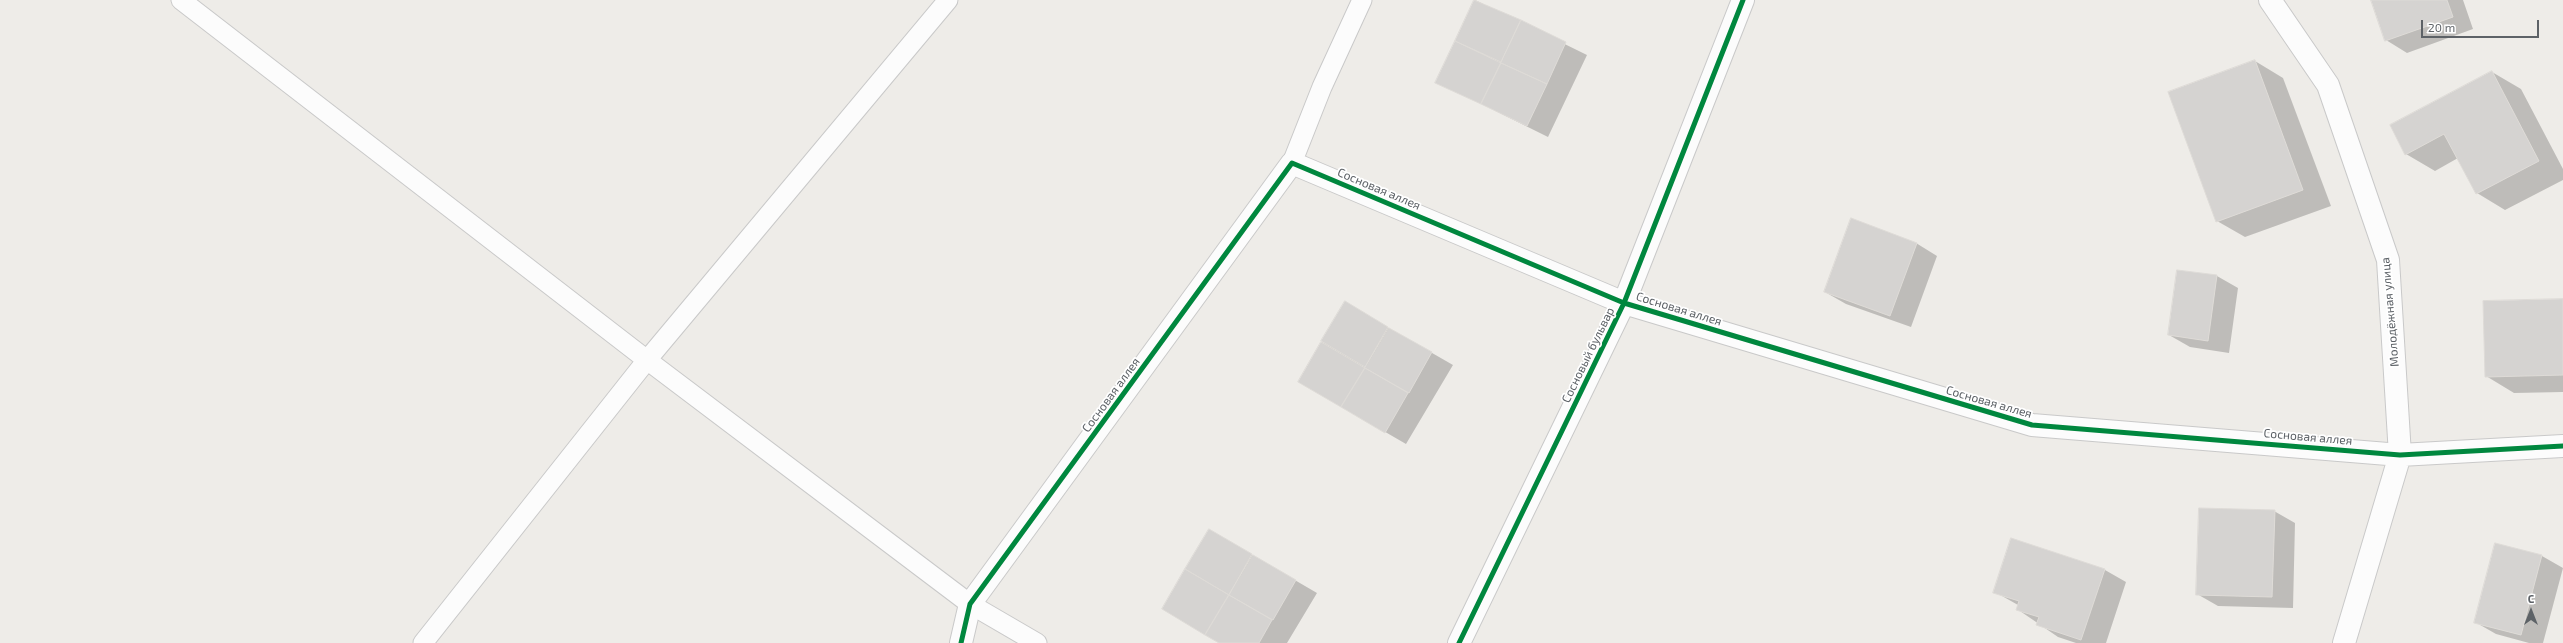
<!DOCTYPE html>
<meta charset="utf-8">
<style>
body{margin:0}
#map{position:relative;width:2563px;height:643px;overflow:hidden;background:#eeece8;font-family:"Exo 2",sans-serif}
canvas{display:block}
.north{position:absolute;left:2511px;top:591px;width:40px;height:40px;-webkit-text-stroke:3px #fff;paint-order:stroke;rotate:0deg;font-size:11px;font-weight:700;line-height:16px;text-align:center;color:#5d6267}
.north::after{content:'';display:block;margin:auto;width:14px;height:18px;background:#5d6267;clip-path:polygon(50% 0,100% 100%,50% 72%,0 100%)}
.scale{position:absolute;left:2421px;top:20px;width:118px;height:18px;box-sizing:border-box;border:2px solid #5d6267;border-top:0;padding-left:5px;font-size:12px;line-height:14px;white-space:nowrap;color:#5d6267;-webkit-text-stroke:3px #fff;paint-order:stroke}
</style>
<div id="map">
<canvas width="2563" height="643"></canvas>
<div class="north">С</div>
<div class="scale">20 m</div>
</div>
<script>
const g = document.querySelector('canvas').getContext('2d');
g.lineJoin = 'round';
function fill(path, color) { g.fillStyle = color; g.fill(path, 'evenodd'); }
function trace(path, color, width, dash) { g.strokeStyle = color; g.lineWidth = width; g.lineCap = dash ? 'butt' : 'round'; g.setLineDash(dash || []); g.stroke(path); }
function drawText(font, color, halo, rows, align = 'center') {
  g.font = font + ' "Exo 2",sans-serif'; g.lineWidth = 3.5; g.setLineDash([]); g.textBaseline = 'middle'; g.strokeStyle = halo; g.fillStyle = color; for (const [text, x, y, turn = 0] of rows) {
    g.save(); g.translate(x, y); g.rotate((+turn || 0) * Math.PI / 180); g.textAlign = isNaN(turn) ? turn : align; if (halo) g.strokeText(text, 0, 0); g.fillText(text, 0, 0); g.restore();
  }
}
const shadow = new Path2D(`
 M 1475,0 L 1587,55 L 1548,137 L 1437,82 Z
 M 2372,0 L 2463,0 L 2473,29 L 2407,53 L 2386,40 Z
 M 2255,61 L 2283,78 L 2331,206 L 2245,237 L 2217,221 Z
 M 2492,72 L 2521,89 L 2563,169 L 2563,180 L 2505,210 L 2477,193 L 2458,158 L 2435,171 L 2406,154 Z
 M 1916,243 L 1937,256 L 1911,327 L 1846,304 L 1825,292 Z
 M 2217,276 L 2238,288 L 2229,353 L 2190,347 L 2169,335 Z
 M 2563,300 L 2563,392 L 2514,393 L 2486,376 Z
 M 1345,303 L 1453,365 L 1406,444 L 1299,382 Z
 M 2274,511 L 2295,523 L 2293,608 L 2218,606 L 2197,594 Z
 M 1209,530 L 1317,593 L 1287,643 L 1222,643 Z
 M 2012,540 L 2105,570 L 2126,582 L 2106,643 L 2076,643 L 2058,637 L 2017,609 L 2018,605 L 1995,592 Z
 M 2542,556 L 2563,568 L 2543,643 L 2529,643 L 2496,634 L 2475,622 Z`);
const building = new Path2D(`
 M 1474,0 L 1521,20 L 1501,62 L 1455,41 Z
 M 2371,0 L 2447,0 L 2453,17 L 2385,41 Z
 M 1521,20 L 1566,42 L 1547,84 L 1501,63 Z
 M 1455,41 L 1501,63 L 1481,104 L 1435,83 Z
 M 2255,60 L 2303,190 L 2216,222 L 2168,92 Z
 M 1501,63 L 1547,84 L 1527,126 L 1481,104 Z
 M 2492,71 L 2539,161 L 2476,194 L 2444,134 L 2405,155 L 2390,125 Z
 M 1851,218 L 1917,243 L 1890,316 L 1824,292 Z
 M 2177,270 L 2217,275 L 2208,341 L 2168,335 Z
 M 2563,299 L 2563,375 L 2485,377 L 2483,301 Z
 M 1345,301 L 1388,327 L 1365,367 L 1321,341 Z
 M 1389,328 L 1432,352 L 1409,393 L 1365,368 Z
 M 1321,342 L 1365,368 L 1341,407 L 1298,382 Z
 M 1365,368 L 1408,393 L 1385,433 L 1341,407 Z
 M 2199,508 L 2275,510 L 2272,597 L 2196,595 Z
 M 1209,529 L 1252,554 L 1229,595 L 1185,569 Z
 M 2011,538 L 2105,569 L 2081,640 L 2036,625 L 2039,617 L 2016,610 L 2019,601 L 1993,593 Z
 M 2495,543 L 2542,555 L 2521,635 L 2474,623 Z
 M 1253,555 L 1296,580 L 1273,620 L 1229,595 Z
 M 1185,569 L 1229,595 L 1205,635 L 1162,609 Z
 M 1229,595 L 1272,620 L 1259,643 L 1219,643 L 1205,635 Z`);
const lane = new Path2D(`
 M 181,0 L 647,360 L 970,604 L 1037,643
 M 1292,163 L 1322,87 L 1362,0
 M 423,643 L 647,360 L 948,0`);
const street = new Path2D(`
 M 2270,0 L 2328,85 L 2388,260 L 2400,455 L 2344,643
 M 961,643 L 970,604 L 1292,163 L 1624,303 L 2032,425 L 2400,455 L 2563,446
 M 1459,643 L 1624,303 L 1743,0`);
const cycleway = new Path2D(`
 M 961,643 L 970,604 L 1292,163 L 1624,303 L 2032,425 L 2400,455 L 2563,446
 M 1459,643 L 1624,303 L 1743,0`);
const streetNames = [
 ["Сосновая аллея",1379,189,23],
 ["Сосновая аллея",1679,309,17],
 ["Молодёжная улица",2390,312,-95],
 ["Сосновый бульвар",1588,355,-64],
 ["Сосновая аллея",1111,395,-54],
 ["Сосновая аллея",1989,402,16],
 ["Сосновая аллея",2308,437,5]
];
fill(shadow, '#0003');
fill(building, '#d5d3d1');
trace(building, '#dedbd7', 1);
trace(lane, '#c9c9c9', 21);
trace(street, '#c9c9c9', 24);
trace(lane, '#fcfcfc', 19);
trace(street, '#fcfcfc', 22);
trace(cycleway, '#00873e', 5);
drawText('12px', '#5d6267', '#fff', streetNames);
</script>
